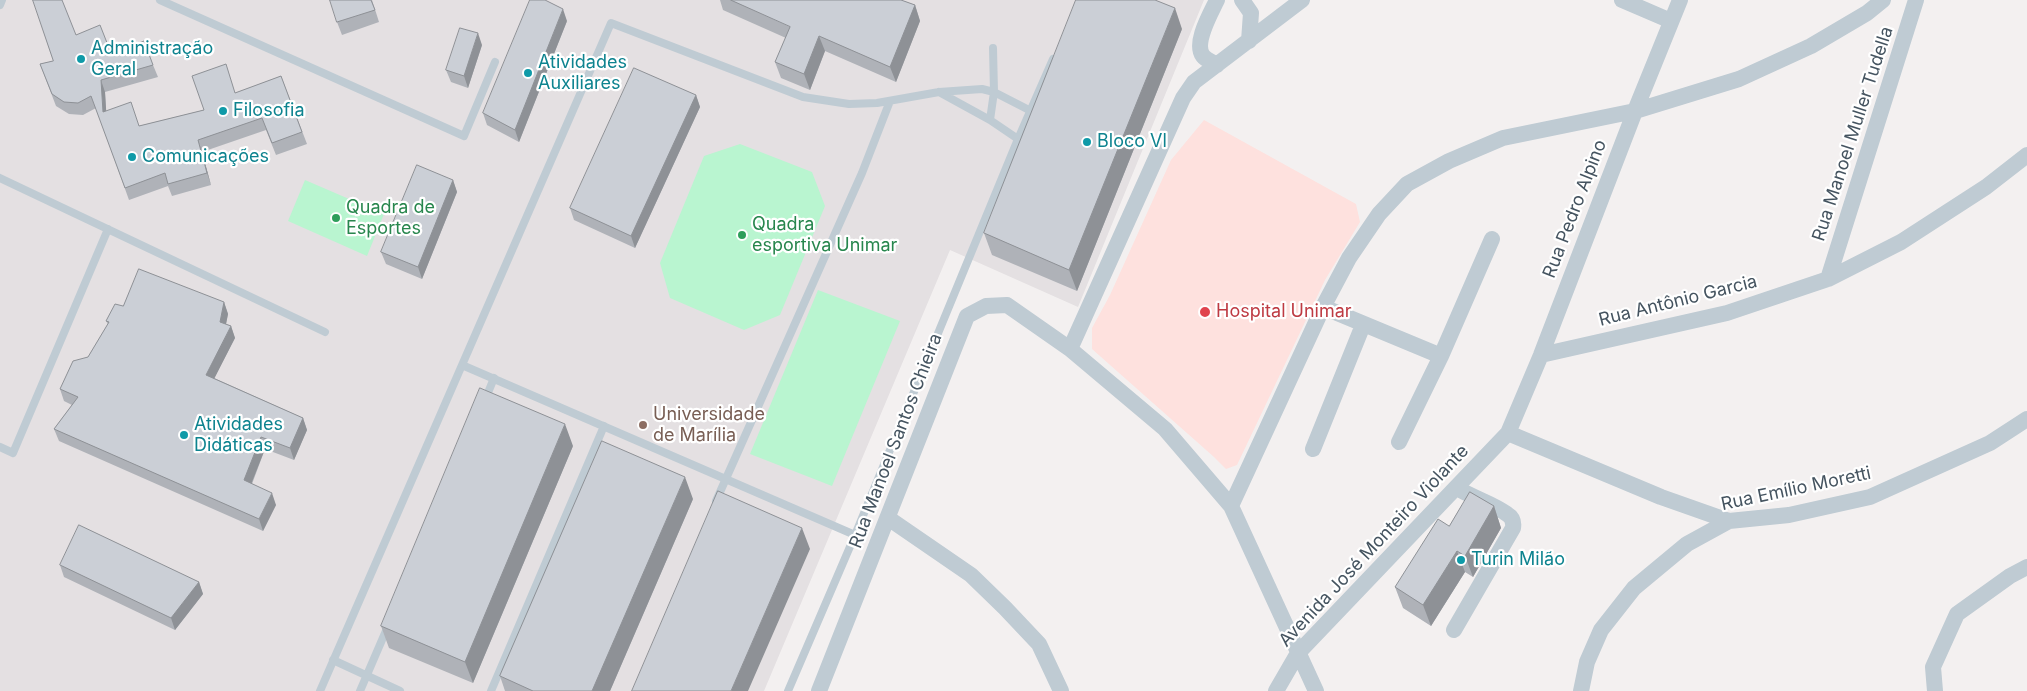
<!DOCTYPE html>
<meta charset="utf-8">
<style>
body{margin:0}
canvas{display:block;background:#f3f0f0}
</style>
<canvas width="2027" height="691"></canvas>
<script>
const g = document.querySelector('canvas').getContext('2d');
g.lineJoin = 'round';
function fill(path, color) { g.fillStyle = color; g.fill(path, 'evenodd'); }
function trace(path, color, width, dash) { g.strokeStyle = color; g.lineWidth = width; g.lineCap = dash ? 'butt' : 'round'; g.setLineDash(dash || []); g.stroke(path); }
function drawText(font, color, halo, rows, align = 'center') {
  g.font = font + ' Inter,sans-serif'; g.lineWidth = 4.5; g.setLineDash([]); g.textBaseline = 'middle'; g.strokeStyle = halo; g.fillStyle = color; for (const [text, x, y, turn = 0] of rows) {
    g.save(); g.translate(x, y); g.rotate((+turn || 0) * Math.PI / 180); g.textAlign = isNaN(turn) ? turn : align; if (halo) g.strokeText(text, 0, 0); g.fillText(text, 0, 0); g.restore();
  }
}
const education = new Path2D(`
 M 0,0 L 1204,0 L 1078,307 L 950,250 L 764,691 L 0,691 Z`);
const medical = new Path2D(`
 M 1204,120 L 1356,204 L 1360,222 L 1325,280 L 1237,465 L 1226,469 L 1214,457 L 1092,349 L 1092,328 L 1110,295 L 1171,160 Z`);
const green = new Path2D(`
 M 740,144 L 812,172 L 825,206 L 780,315 L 744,330 L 670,298 L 660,263 L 704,156 Z
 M 305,180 L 384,214 L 367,256 L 288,221 Z
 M 818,290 L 900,321 L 832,486 L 750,454 Z`);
const lane = new Path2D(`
 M 160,0 L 464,136 L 495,62
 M 0,5 L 2,0
 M 939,92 L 990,120 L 1018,139
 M 990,120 L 994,92 L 993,48
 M 0,178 L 325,332
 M 462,365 L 855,535 L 788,691
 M 485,400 L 494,378
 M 0,447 L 13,453 L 108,229
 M 716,501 L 862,173 L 890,101
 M 855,535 L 1018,139 L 1053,59
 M 333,660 L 400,691
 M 320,691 L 611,23 L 803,97 L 849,104 L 877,103 L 939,92 L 982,89 L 994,92 L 1031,111
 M 360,691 L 388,626
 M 491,691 L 604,426`);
const street = new Path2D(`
 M 1217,0 C 1211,13 1193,43 1203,56 C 1206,60 1213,62 1217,65
 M 1242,0 L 1251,13 L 1249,41
 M 1622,0 L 1671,21
 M 1828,279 L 1916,0
 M 1323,307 L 1441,356
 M 1070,349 L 1183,98 L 1194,82 L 1302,0
 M 1541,355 L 1727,313 L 1828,279 L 1901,242 L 1986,187 L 2027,155
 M 1508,433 L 1661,497 L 1729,521
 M 1399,442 L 1441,356 L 1492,239
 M 1313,449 L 1363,325
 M 1231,506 L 1323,307 L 1349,258 L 1379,214 L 1407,184 L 1449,161 L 1503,138 L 1635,111 L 1739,79 L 1811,46 L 1867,13 L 1883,0
 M 888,518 L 971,575 L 1005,608 L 1039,644 L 1061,691
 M 1454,630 L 1513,528 C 1514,522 1512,517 1507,514 C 1492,503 1473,498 1457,488
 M 819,691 L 967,316 L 986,306 L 1007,305 L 1070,349 L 1165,429 L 1231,506 L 1316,691
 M 1276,691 L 1298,653 L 1508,433 L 1541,355 L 1635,111 L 1680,0
 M 1581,691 L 1587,662 L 1601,630 L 1634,588 L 1687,544 L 1729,521 L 1789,515 L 1870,497 L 1990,443 L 2027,419
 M 1935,691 L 1933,667 L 1957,614 L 2010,576 L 2027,567`);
const wall = new Path2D(`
 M 372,0 L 379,22 L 342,35 L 337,22 Z
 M 720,0 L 901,0 L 915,5 L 920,21 L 896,82 L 825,51 L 810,90 L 781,78 L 775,62 L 786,38 L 723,10 Z
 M 567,21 L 519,142 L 487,125 L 483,113 Z
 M 1182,29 L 1077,291 L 992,255 L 984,233 Z
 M 76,35 L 111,53 L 153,65 L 158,77 L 105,92 L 106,111 L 139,126 L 204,110 L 236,93 L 281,76 L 307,144 L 276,155 L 266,130 L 202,152 L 211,185 L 172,196 L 168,186 L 129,200 L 96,108 L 83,115 L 69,114 L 56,106 L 40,64 L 53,61 Z
 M 482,45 L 468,88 L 451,82 L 446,70 Z
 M 696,95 L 700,107 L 635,248 L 574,220 L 570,208 Z
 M 453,180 L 457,192 L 422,279 L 386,264 L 381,252 Z
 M 224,302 L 228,314 L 226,324 L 231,326 L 235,338 L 214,378 L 303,418 L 307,430 L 294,460 L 265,449 L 252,484 L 276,505 L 263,531 L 59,441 L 54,429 L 72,405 L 64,401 L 60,389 L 88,357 L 108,324 L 106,321 L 123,306 Z
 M 573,446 L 473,683 L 389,648 L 381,626 Z
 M 693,499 L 610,691 L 505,691 L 500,676 Z
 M 1494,506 L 1501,528 L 1473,577 L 1465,572 L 1431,626 L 1403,608 L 1395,587 L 1449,526 Z
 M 60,565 L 199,582 L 203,594 L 175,630 L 64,577 Z`);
const shadedWall = new Path2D(`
 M 915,5 L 920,21 L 896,82 L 890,67 Z
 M 1175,8 L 1182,29 L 1077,291 L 1069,270 Z
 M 563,9 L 567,21 L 519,142 L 515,130 Z
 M 478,33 L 482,45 L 468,88 L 464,76 Z
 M 819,36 L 825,51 L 810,90 L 804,74 Z
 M 101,80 L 105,92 L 107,124 L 103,112 Z
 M 696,95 L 700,107 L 635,248 L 631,236 Z
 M 198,140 L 202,152 L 211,185 L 207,173 Z
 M 453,180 L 457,192 L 422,279 L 418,267 Z
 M 224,302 L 228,314 L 224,334 L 220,322 Z
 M 231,326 L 235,338 L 210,387 L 206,375 Z
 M 303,418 L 307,430 L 294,460 L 290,448 Z
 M 565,424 L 573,446 L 473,683 L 465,662 Z
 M 261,437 L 265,449 L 248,492 L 244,480 Z
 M 685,477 L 693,499 L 610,691 L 592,691 Z
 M 272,493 L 276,505 L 263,531 L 259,519 Z
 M 1494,506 L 1501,528 L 1473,577 L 1465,556 Z
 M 802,528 L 810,549 L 748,691 L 731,691 Z
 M 1457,551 L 1465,572 L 1431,626 L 1423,605 Z
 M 199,582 L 203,594 L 175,630 L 171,618 Z`);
const building = new Path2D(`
 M 33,0 L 62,0 L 76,35 L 100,25 L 111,53 L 144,41 L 153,65 L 101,80 L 103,112 L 131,102 L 139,126 L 204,110 L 192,76 L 226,64 L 235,93 L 281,76 L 302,132 L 272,143 L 262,118 L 198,140 L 207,173 L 168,184 L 165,173 L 125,188 L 91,96 L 78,103 L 64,102 L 52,94 L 40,64 L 53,61 Z
 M 330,0 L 371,0 L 375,10 L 337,22 Z
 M 530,0 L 545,0 L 563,9 L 515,130 L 483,113 Z
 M 731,0 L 901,0 L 915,5 L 890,67 L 819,36 L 804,74 L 775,62 L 790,27 Z
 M 1076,0 L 1155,0 L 1175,8 L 1069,270 L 984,233 Z
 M 460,28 L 478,33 L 464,76 L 446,70 Z
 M 634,68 L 696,95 L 631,236 L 570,208 Z
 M 417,165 L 453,180 L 418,267 L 381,252 Z
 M 139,269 L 224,302 L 220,322 L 231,326 L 206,375 L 303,418 L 290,448 L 261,437 L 244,480 L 272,493 L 259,519 L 54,429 L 78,397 L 60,389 L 73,361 L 88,357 L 109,322 L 106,321 L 115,304 L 123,306 Z
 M 480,388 L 565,424 L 465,662 L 381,626 Z
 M 602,441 L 685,477 L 592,691 L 533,691 L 500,676 Z
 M 718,491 L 802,528 L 731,691 L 632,691 Z
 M 1470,492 L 1494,506 L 1465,556 L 1457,551 L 1423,605 L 1395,587 L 1438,519 L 1449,526 Z
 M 79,525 L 199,582 L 171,618 L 60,565 Z`);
const markers = [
 [81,59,5,"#0f9aa8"],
 [528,73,5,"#0f9aa8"],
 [223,111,5,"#0f9aa8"],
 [1087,142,5,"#0f9aa8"],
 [132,157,5,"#0f9aa8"],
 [336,218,5,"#2e9e5b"],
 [742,235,5,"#2e9e5b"],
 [1205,312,6,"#e0444e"],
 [643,425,5,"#8d6e63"],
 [184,435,5,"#0f9aa8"],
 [1461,560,5,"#0f9aa8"]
];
const cultureNames = [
 ["Administração",91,49],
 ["Geral",91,70],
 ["Atividades",538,63],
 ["Auxiliares",538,84],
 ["Filosofia",233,111],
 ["Bloco Vl",1097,142],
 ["Comunicações",142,157],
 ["Atividades",194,425],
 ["Didáticas",194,446],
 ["Turin Milão",1471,560]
];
const streetNames = [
 ["Rua Manoel Muller Tudella",1853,134,-72],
 ["Rua Pedro Alpino",1575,209,-69],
 ["Rua Antônio Garcia",1678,301,-14],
 ["Rua Manoel Santos Chieira",896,441,-69],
 ["Rua Emílio Moretti",1796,489,-12],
 ["Avenida José Monteiro Violante",1374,546,-47]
];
const leisureNames = [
 ["Quadra de",346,208],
 ["Esportes",346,229],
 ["Quadra",752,225],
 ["esportiva Unimar",752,246]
];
const healthNames = [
 ["Hospital Unimar",1216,312]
];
const educationNames = [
 ["Universidade",653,415],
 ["de Marília",653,436]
];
fill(education, '#e4e0e2');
fill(medical, '#fee1de');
fill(green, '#b9f5d0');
trace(lane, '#bfcbd3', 8);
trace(street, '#bfcbd3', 16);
fill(wall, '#afb2b8');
fill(shadedWall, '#8e9196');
fill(building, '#cbcfd6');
trace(building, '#8e9196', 1);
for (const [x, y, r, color] of markers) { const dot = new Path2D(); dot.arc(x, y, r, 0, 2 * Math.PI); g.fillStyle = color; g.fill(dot); trace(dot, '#fff', 2); }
drawText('18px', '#0d838f', '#fff', cultureNames, 'left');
drawText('18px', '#455460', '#fff', streetNames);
drawText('18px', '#27864d', '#fff', leisureNames, 'left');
drawText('18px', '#be3a42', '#fff', healthNames, 'left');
drawText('18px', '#785e54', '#fff', educationNames, 'left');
</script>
